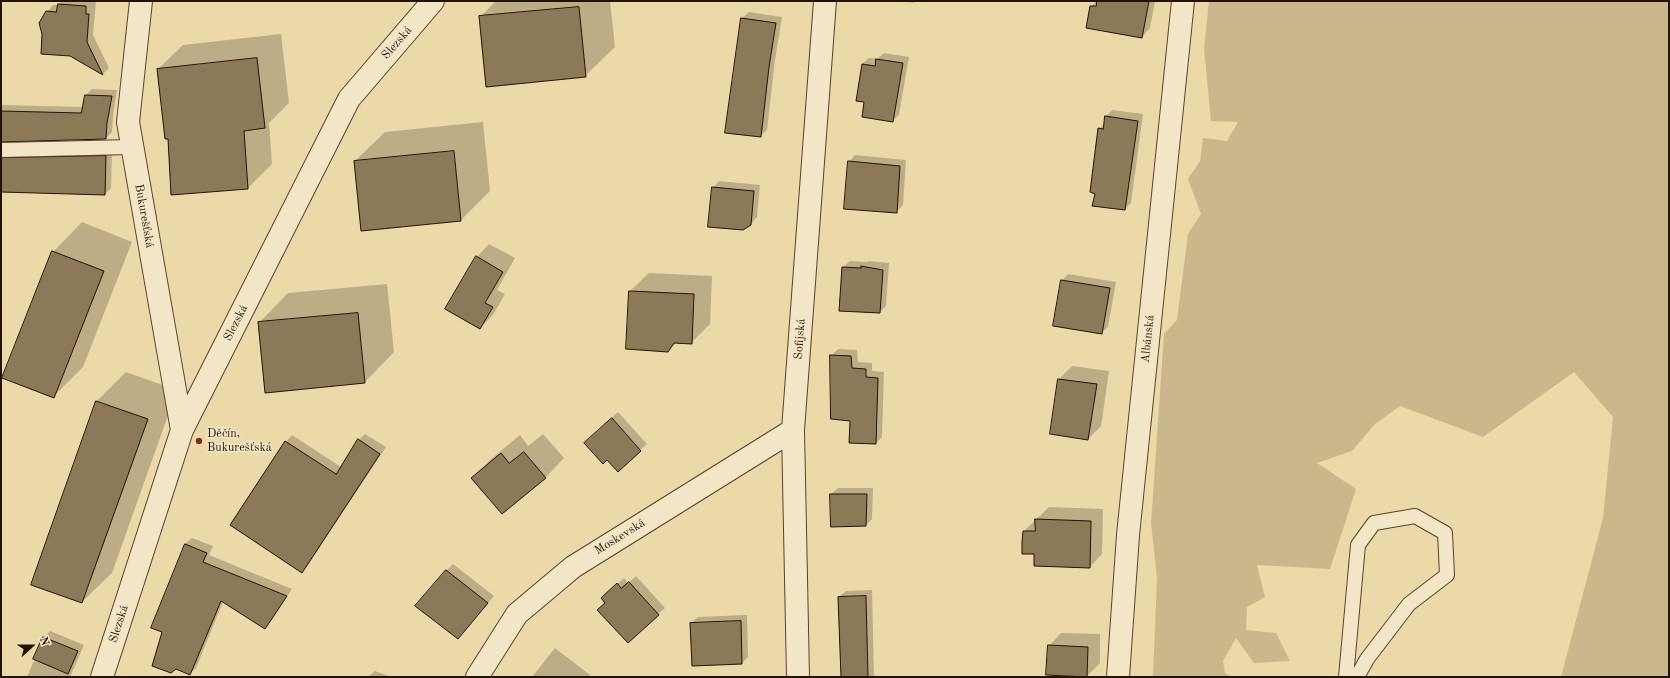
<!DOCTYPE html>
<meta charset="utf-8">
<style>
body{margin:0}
#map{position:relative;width:1670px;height:678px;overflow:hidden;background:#ecd9a8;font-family:"Old Standard TT",serif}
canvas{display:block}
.frame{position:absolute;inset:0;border:2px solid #251102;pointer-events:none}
.north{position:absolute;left:12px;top:626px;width:40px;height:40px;-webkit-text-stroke:3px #f3e6c6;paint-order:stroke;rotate:69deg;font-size:11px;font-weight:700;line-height:16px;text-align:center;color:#251102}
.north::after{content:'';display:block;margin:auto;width:14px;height:18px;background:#251102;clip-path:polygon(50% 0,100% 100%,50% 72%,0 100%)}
</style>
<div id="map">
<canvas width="1670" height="678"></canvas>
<div class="frame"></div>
<div class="north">N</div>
</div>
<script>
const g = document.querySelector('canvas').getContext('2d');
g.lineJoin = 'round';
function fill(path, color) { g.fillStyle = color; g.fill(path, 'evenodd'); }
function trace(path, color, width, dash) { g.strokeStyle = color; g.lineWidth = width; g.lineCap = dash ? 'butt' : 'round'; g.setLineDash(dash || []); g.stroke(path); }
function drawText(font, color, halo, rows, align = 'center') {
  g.font = font + ' "Old Standard TT",serif'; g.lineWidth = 3; g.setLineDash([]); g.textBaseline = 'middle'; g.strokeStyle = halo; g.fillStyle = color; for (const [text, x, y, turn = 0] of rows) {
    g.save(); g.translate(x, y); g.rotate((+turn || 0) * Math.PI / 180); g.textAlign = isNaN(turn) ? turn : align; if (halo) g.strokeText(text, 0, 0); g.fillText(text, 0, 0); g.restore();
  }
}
const green = new Path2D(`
 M 1209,1 L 1669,1 L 1669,677 L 1561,677 L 1603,518 L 1613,417 L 1574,372 L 1483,437 L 1400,406 L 1375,424 L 1352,451 L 1317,463 L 1356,489 L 1330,569 L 1257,565 L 1265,597 L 1247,607 L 1246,630 L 1276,633 L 1290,661 L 1254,663 L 1236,638 L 1223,661 L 1225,673 L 1232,677 L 1153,677 L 1157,578 L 1151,523 L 1164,334 L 1177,320 L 1188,234 L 1201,214 L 1188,179 L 1200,161 L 1203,138 L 1227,141 L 1238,122 L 1211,121 L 1204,48 Z`);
const shadow = new Path2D(`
 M 62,1 L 96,1 L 93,35 L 109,68 L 103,74 L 70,55 L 47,12 L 53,5 L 58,5 Z
 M 496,1 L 610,1 L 615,47 L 585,76 L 480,17 Z
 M 900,1 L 915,1 L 913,3 Z
 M 1096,1 L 1155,1 L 1150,28 L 1142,37 L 1091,7 Z
 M 749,12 L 782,17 L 775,60 L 767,130 L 760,136 L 742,18 Z
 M 281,34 L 289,103 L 269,123 L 272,164 L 248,188 L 169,138 L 158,69 L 183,45 Z
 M 884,53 L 909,57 L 899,115 L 892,121 L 865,101 L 862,64 L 869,58 L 877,59 Z
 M 92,89 L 117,90 L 113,116 L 112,132 L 106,138 L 1,140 L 1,105 L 83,107 L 85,96 Z
 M 1112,110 L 1143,114 L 1131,203 L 1125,209 L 1096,193 L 1099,129 L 1105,123 L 1106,116 Z
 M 483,122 L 490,191 L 461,220 L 355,161 L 385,132 Z
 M 1,149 L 112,150 L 111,188 L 105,194 L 1,192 Z
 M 855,155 L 906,160 L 903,205 L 896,212 L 849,162 Z
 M 719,181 L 760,185 L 757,217 L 751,224 L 713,188 Z
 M 82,222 L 132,242 L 83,367 L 53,397 L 53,252 Z
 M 489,244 L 515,258 L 497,290 L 505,294 L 493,315 L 480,328 L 477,257 Z
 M 850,261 L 867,262 L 869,261 L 889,263 L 886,306 L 880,312 L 843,267 Z
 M 649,273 L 712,276 L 710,324 L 691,343 L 677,342 L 668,351 L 630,291 Z
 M 1068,274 L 1116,282 L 1108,327 L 1101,333 L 1054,325 L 1062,280 Z
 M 387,284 L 394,352 L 365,382 L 259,323 L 288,293 Z
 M 838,349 L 857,350 L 858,362 L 872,363 L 872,371 L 884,372 L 882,437 L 876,443 L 851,420 L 831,356 Z
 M 1072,366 L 1109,371 L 1101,426 L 1088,439 L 1051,433 L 1059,379 Z
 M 126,372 L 177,390 L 112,573 L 82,602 L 32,584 L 97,401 Z
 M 618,412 L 647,444 L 640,450 L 607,459 L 585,443 Z
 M 365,434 L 386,447 L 308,565 L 302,572 L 286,442 L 292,435 L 341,467 L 359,440 Z
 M 543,434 L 564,458 L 546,477 L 502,513 L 473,478 L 491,459 L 520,435 L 528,446 Z
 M 838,488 L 873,488 L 872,519 L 866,525 L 831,494 Z
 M 1049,507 L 1103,509 L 1102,554 L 1090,567 L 1035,554 L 1023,542 L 1024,531 Z
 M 192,538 L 213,546 L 209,555 L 292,589 L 271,621 L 265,628 L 223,602 L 196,668 L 190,674 L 185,544 Z
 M 453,564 L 494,596 L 464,631 L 446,571 Z
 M 636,576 L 665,608 L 628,642 L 606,602 L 608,592 L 624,578 L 628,583 Z
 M 872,590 L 874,677 L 842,677 L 839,597 L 846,591 Z
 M 747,615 L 748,657 L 742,663 L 691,623 L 698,617 Z
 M 50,631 L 84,645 L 70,677 L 27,677 L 44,637 Z
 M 1061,633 L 1100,634 L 1100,663 L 1087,676 L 1049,646 Z
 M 555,648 L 590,675 L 589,677 L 532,677 Z
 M 375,671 L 391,677 L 368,677 Z`);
const building = new Path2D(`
 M 1097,1 L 1149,1 L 1142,38 L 1086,28 L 1090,6 L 1096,6 Z
 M 58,4 L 86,6 L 86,14 L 89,14 L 87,42 L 103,75 L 70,56 L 41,54 L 42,34 L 39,23 L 46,11 L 56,12 Z
 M 579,7 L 586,77 L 486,87 L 479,16 Z
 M 741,18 L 776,23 L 769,67 L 761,137 L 725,133 Z
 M 257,58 L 265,128 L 244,131 L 248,189 L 171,195 L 168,139 L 165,139 L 157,69 Z
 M 876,59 L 903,63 L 893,122 L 862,117 L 864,102 L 856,101 L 862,64 L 875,66 Z
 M 85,95 L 112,96 L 107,123 L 106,139 L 1,142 L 1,111 L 81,113 Z
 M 1105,116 L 1138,121 L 1125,210 L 1092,206 L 1095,194 L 1090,192 L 1098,128 L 1103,129 Z
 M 454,151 L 461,221 L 361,231 L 354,161 Z
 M 106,156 L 105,195 L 1,192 L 1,158 Z
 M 848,161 L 900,166 L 897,213 L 844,209 Z
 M 712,187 L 754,191 L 751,225 L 743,230 L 708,227 Z
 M 52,251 L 104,271 L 54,398 L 2,378 Z
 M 476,256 L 503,272 L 485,303 L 493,307 L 480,329 L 445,309 Z
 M 861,266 L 883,270 L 880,313 L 839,311 L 842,267 L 861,268 Z
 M 1061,280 L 1110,288 L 1102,334 L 1053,326 Z
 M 629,291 L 694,294 L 692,344 L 674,343 L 668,352 L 626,349 Z
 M 358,313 L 365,383 L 265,393 L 258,322 Z
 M 830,355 L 851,356 L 852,368 L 866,369 L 866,377 L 878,378 L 876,444 L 849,443 L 850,421 L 831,419 Z
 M 1058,379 L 1097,384 L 1088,440 L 1050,434 Z
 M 96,401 L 148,419 L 82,603 L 31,585 Z
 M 612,418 L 641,451 L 618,472 L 607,460 L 603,464 L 584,443 Z
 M 358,439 L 380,454 L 302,573 L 230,525 L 285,441 L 336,474 Z
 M 524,452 L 546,478 L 502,514 L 471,478 L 501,453 L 509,463 Z
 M 830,494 L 867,494 L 866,526 L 831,527 Z
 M 1035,519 L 1091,521 L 1090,568 L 1034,566 L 1034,554 L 1022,554 L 1022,542 L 1023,531 L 1035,531 Z
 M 185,544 L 207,553 L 203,562 L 287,596 L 265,629 L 221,601 L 190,675 L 176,669 L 171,673 L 152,666 L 162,632 L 151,628 Z
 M 446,570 L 488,603 L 458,639 L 415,606 Z
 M 629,582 L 659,615 L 628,643 L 597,610 L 605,603 L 601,598 L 617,583 L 621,588 Z
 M 866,596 L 868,677 L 841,677 L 838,597 Z
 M 741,621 L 742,664 L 692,666 L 690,623 Z
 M 43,637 L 78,651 L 68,674 L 33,659 Z
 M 1048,645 L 1088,647 L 1087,677 L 1046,675 Z`);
const lane = new Path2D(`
 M 1,150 L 132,147
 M 1346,677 L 1358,545 L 1374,523 L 1415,516 L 1445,533 L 1447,575 L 1409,604 L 1367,659 L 1357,677`);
const street = new Path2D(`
 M 141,1 L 128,122 L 182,430
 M 102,677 L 182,430 L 349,99 L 433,1
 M 477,677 L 517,614 L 573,567 L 793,430
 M 798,677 L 793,430 L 825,1
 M 1118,677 L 1128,535 L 1183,1`);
const markers = [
 [199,441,4,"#8f2418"]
];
const streetNames = [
 ["Slezská",397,43,-49],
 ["Bukurešťská",144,216,80],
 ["Slezská",236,323,-63],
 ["Sofijská",800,339,-86],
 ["Albánská",1148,339,-84],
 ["Moskevská",620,537,-32],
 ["Slezská",119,624,-72]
];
const poiNames = [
 ["Děčín,",207,434],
 ["Bukurešťská",207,448]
];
fill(green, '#cab78c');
fill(shadow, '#0003');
fill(building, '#8c7958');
trace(building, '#251102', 1);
trace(lane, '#57432c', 16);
trace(street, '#57432c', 24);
trace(lane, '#f3e6c6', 14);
trace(street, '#f3e6c6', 22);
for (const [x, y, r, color] of markers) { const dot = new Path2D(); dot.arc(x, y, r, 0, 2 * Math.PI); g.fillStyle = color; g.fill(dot); trace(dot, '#f3e6c6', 1.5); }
drawText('12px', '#251102', '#f3e6c6', streetNames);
drawText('12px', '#251102', '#f3e6c6', poiNames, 'left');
</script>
